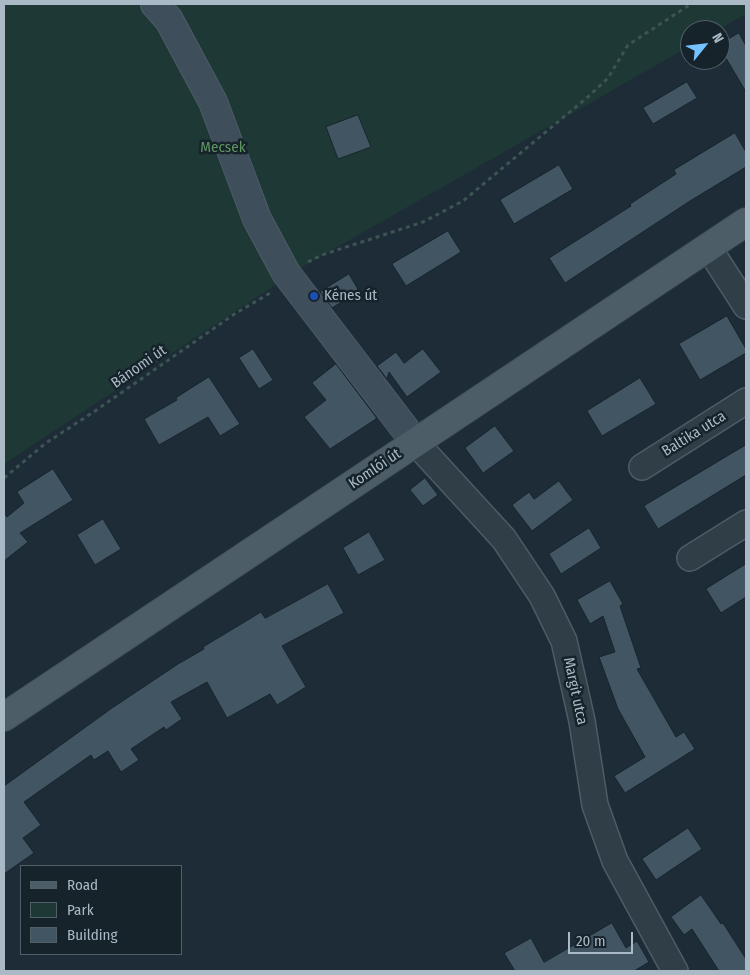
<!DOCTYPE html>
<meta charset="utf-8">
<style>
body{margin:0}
#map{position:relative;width:750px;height:975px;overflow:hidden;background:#1d2c37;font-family:"Fira Sans Condensed",sans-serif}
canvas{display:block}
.frame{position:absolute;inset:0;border:5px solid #a9b9c5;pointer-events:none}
.legend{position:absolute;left:20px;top:865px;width:162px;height:90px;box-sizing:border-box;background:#16232b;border:1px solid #515f69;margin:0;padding:6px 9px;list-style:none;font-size:15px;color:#a9b9c5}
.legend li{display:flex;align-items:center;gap:10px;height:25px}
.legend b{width:25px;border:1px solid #515f69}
.north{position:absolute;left:680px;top:20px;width:50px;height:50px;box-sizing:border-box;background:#16232b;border:1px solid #515f69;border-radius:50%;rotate:61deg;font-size:14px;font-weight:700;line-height:20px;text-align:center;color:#a9b9c5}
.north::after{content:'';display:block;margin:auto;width:18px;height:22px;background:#74c2ff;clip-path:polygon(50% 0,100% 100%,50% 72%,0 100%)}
.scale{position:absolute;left:568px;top:932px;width:65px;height:22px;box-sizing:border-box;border:2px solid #a9b9c5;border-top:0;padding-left:6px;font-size:15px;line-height:18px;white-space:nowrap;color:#a9b9c5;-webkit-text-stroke:4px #16232b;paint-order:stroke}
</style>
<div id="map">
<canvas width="750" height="975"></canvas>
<div class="frame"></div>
<ul class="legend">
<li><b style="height:6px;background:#4d5d68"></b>Road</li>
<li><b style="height:14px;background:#1e3836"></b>Park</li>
<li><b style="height:14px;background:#425562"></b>Building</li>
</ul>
<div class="north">N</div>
<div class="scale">20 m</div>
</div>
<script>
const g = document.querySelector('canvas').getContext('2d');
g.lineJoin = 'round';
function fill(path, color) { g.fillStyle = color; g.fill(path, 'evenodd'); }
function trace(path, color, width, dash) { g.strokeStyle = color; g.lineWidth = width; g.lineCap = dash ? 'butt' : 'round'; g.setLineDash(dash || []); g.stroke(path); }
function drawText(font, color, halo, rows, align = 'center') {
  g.font = font + ' "Fira Sans Condensed",sans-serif'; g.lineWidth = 5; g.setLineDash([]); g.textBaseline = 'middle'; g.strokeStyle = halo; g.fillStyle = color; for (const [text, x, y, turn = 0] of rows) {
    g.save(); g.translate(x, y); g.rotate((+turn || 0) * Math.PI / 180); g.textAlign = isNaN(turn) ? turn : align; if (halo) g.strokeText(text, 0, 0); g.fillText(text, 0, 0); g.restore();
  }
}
const green = new Path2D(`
 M 4,4 L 746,4 L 746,14 L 718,30 L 690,30 L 690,46 L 304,266 L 4,464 Z`);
const building = new Path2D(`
 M 739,33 L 746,46 L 746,92 L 720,48 L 720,44 Z
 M 687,82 L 697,98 L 653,124 L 643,108 Z
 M 358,115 L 371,147 L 338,159 L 326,127 Z
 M 735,133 L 746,152 L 746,167 L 690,201 L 565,283 L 549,258 L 631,206 L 630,204 L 676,174 L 674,170 Z
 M 559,165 L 573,189 L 514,224 L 500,200 Z
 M 448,231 L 461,252 L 406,286 L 392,264 Z
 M 349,274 L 359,291 L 332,308 L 320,292 Z
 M 727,316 L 746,349 L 746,353 L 700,380 L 679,344 Z
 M 253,349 L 273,380 L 259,389 L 239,358 Z
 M 423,349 L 441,372 L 407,397 L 389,372 L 387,379 L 377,366 L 396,352 L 404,363 Z
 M 336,364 L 376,417 L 376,419 L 330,449 L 304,417 L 326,400 L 312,383 Z
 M 209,377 L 240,424 L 220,436 L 208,417 L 159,445 L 144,419 L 177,400 L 176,398 Z
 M 640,378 L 656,404 L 602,436 L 587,411 Z
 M 495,426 L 514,451 L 483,473 L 465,448 Z
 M 746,445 L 746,475 L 658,529 L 644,506 Z
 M 53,469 L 73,500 L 20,533 L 28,542 L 4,561 L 4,513 L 7,517 L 24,503 L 17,492 Z
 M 425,478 L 438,495 L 423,506 L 410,490 Z
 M 559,481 L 573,500 L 532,531 L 512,505 L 529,492 L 534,499 Z
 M 103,519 L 121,549 L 95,565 L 77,535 Z
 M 589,528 L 601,548 L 561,574 L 549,554 Z
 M 369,532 L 385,560 L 358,575 L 343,548 Z
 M 746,564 L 746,597 L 721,613 L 706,589 Z
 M 610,581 L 623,604 L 620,606 L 641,668 L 637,669 L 676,737 L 684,732 L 695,749 L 625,793 L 614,776 L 645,757 L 618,709 L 599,657 L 615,652 L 603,616 L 590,624 L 577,600 Z
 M 328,584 L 344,613 L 282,646 L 306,687 L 277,705 L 270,694 L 227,718 L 207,682 L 171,702 L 182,719 L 166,730 L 164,727 L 131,749 L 139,760 L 121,772 L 108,751 L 94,760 L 91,755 L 24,802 L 41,825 L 23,838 L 34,853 L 4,874 L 4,786 L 112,708 L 178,664 L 204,649 L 203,647 L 261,612 L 265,618 Z
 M 688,828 L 702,849 L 656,880 L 642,859 Z
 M 701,895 L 721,924 L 723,923 L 746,959 L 746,971 L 719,971 L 692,929 L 684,935 L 671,917 Z
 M 612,923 L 626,948 L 637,941 L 649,962 L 634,971 L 515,971 L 504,953 L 531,938 L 544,962 Z`);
const path = new Path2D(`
 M 308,262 L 322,255 L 423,222 L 463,201 L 589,96 L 608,78 L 628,45 L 691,4
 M 4,478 L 46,443 L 95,411 L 236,313 L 272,292`);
const street = new Path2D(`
 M 708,247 L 746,306
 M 415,442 L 504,539 L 542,596 L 564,641 L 582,721 L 595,805 L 615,861 L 675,971
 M 642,467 L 746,401
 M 690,558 L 746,523`);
const secondary = new Path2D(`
 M 155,4 L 169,20 L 213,102 L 257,219 L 286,273 L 415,442`);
const primary = new Path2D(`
 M 4,717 L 746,222`);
const markers = [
 [314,296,5,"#1a4fb4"]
];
const parkNames = [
 ["Mecsek",223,148]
];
const poiNames = [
 ["Kénes út",324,296]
];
const streetNames = [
 ["Bánomi út",139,367,-35],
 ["Baltika utca",694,434,-32],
 ["Komlói út",375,469,-34],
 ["Margit utca",575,691,78]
];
fill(green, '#1e3836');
fill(building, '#425562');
trace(building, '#18252e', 1);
trace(street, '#4d5c66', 28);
trace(secondary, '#4d5c66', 30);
trace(primary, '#394751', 30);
trace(path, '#3c5553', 3, [4, 4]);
trace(street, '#303e47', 25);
trace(secondary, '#3e4e5b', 28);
trace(primary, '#4d5d68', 28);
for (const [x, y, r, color] of markers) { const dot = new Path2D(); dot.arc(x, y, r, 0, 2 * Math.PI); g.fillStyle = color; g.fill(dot); trace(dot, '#16232b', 2); }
drawText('15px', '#5f9762', '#16232b', parkNames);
drawText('15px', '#a9b9c5', '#16232b', poiNames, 'left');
drawText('15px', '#a9b9c5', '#16232b', streetNames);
</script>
